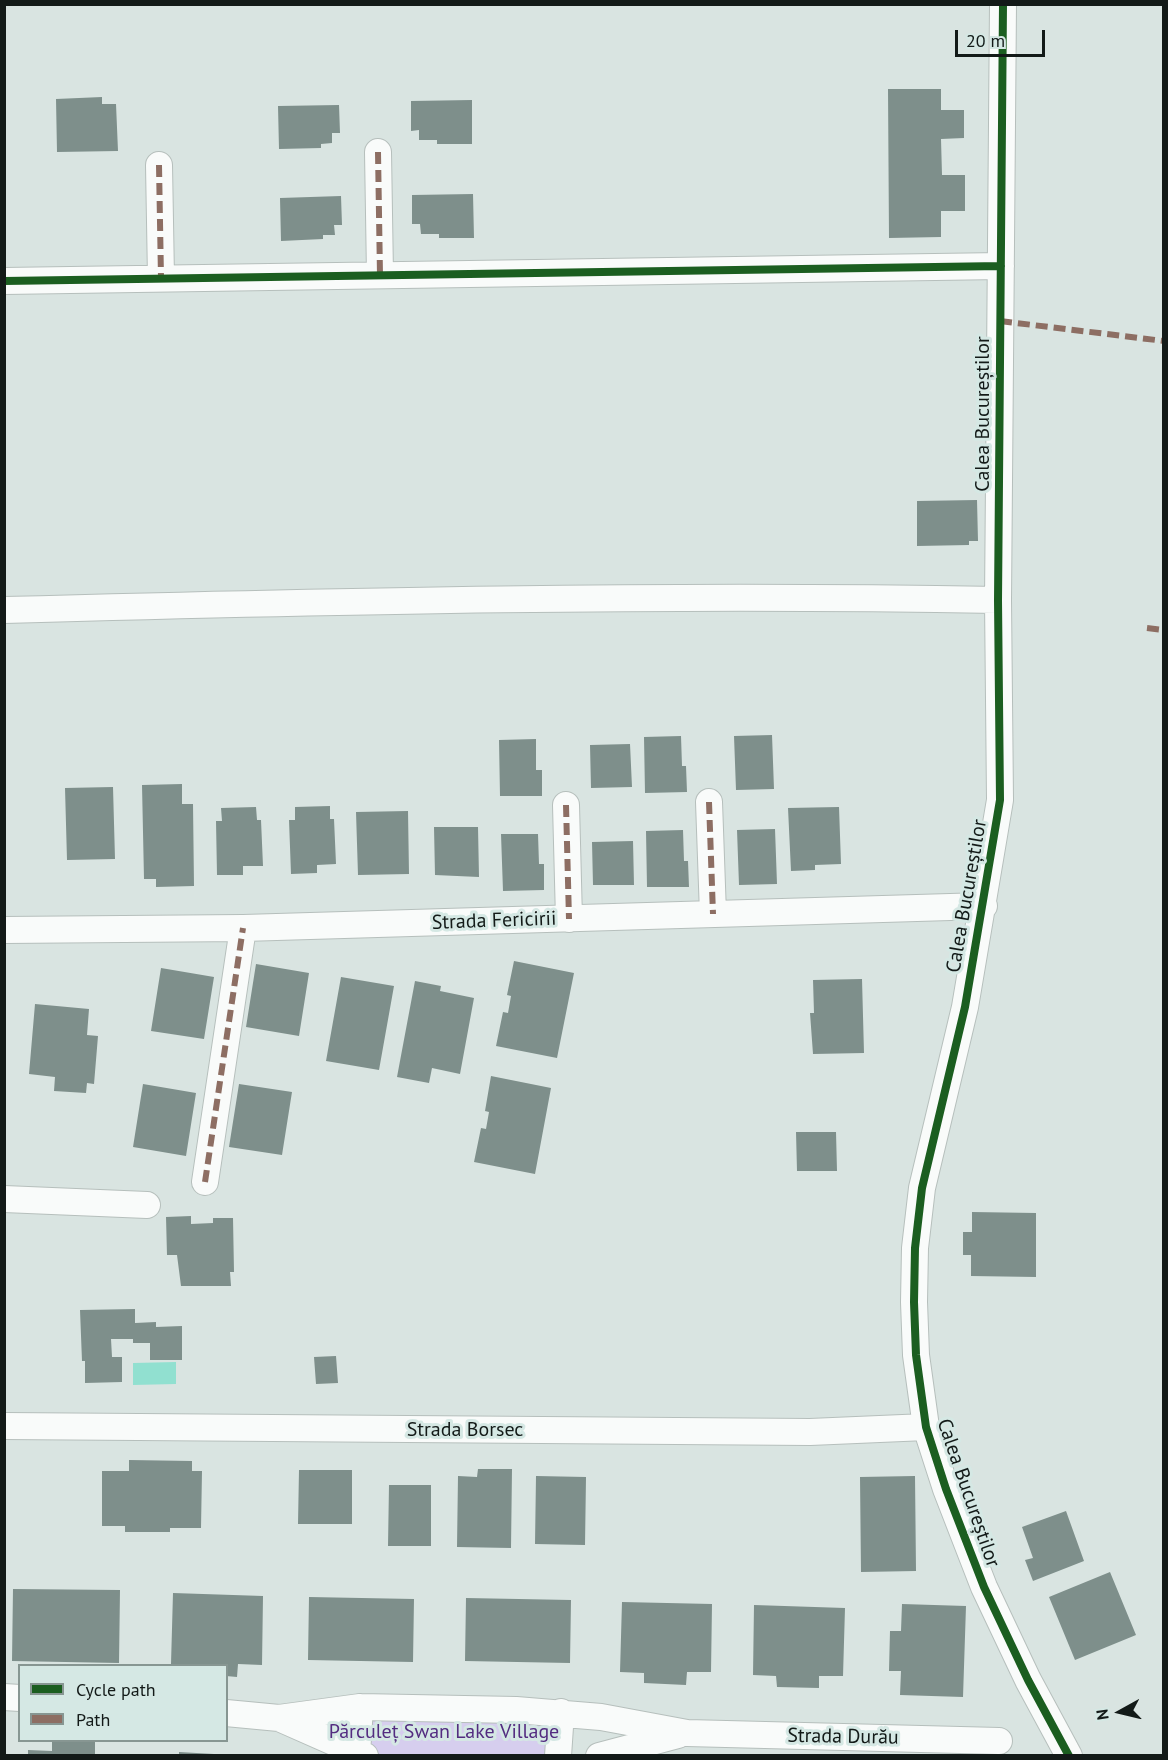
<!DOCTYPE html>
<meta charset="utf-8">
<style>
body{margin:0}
#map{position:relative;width:1168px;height:1760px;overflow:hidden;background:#d9e4e1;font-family:"PT Sans",sans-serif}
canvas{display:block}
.frame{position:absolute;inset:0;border:6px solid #131a18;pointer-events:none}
.legend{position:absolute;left:18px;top:1664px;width:210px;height:78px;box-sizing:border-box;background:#d5e8e4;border:2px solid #879692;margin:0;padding:8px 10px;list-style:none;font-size:18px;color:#131a18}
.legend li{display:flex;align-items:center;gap:12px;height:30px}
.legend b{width:30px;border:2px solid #879692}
.north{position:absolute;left:1090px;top:1682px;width:60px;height:60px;-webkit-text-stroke:4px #d5e8e4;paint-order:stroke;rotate:262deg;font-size:16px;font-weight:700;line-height:24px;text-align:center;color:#131a18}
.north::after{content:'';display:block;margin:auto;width:21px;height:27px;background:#131a18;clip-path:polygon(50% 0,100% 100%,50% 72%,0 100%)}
.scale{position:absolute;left:955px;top:30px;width:90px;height:27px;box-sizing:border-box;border:3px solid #131a18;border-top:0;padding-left:8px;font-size:18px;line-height:21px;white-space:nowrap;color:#131a18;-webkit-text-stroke:4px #d5e8e4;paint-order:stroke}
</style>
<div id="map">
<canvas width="1168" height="1760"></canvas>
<div class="frame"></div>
<ul class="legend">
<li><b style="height:8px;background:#1b5e20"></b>Cycle path</li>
<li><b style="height:8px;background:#8d6e63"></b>Path</li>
</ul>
<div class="north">N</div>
<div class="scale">20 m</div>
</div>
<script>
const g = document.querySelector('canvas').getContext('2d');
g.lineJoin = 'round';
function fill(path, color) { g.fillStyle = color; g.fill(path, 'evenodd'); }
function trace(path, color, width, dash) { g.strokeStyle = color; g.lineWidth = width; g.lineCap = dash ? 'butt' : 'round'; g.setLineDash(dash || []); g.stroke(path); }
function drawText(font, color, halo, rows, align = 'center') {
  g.font = font + ' "PT Sans",sans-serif'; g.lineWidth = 6; g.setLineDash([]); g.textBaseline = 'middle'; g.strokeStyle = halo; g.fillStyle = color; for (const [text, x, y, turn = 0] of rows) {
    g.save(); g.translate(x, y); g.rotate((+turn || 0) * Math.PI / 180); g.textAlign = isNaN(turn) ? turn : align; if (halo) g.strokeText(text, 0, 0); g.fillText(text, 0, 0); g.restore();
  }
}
const green = new Path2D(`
 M 360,1707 L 561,1712 L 558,1755 L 365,1756 Z`);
const water = new Path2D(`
 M 176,1362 L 176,1384 L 133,1385 L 133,1363 Z`);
const building = new Path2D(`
 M 888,89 L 941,89 L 941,110 L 964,110 L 964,138 L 941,139 L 942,175 L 965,175 L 965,211 L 941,211 L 941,237 L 889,238 Z
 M 102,97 L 102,104 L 116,104 L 118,151 L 57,152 L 56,99 Z
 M 472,100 L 472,144 L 437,144 L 437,140 L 419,140 L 419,130 L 411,131 L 411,101 Z
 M 339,105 L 340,133 L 332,133 L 332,143 L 321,144 L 321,148 L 279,149 L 278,106 Z
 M 473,194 L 474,238 L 439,238 L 439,234 L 421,234 L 420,224 L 412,224 L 412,195 Z
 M 341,196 L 342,225 L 334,225 L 335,235 L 323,235 L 323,239 L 281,241 L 280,198 Z
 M 977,500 L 978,541 L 969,541 L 969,545 L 917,546 L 917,501 Z
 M 772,735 L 774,789 L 736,790 L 734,736 Z
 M 681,736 L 682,766 L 686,766 L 687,792 L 645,793 L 644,737 Z
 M 536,739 L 536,770 L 542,770 L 542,796 L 500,796 L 499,740 Z
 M 630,744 L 632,787 L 591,788 L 590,745 Z
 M 182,784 L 182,804 L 193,804 L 194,886 L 156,887 L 156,879 L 144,879 L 142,785 Z
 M 113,787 L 115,859 L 67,860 L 65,788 Z
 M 330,806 L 330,819 L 334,819 L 336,864 L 317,865 L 317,873 L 291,874 L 289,820 L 295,820 L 295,807 Z
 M 256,807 L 257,820 L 261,820 L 263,866 L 243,866 L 243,875 L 217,875 L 216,821 L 222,821 L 221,808 Z
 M 839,807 L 841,864 L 815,865 L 815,870 L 791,871 L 788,808 Z
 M 408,811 L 409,874 L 358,875 L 356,812 Z
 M 434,827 L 478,827 L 479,877 L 435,875 Z
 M 775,829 L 777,884 L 739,885 L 737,830 Z
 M 683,830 L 684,861 L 688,861 L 689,887 L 647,887 L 646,831 Z
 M 501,834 L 538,834 L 539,864 L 544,864 L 544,890 L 503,891 Z
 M 633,841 L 634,885 L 593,885 L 592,842 Z
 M 514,961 L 574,973 L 557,1058 L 496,1046 L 503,1012 L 508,1013 L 511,996 L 507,995 Z
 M 256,964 L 309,973 L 299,1036 L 246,1027 Z
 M 161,968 L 214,977 L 204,1039 L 151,1031 Z
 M 341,977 L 394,986 L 379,1070 L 326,1061 Z
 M 862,979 L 864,1053 L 813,1054 L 810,1013 L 814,1013 L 813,980 Z
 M 415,981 L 441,986 L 440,991 L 474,998 L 460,1074 L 432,1068 L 429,1083 L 397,1077 Z
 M 35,1004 L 89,1009 L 87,1035 L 98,1036 L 94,1084 L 87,1083 L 86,1093 L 54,1091 L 55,1077 L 29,1074 Z
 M 491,1076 L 551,1088 L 535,1174 L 474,1162 L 481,1128 L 486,1129 L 489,1112 L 485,1111 Z
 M 143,1084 L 196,1093 L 186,1156 L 133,1147 Z
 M 239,1084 L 292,1092 L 282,1155 L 229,1147 Z
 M 796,1132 L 836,1132 L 837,1171 L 797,1171 Z
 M 972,1212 L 1036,1213 L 1036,1277 L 971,1276 L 971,1255 L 963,1255 L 963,1232 L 972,1232 Z
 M 191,1216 L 191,1224 L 213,1223 L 213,1218 L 233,1218 L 234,1272 L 230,1272 L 231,1286 L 181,1286 L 177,1255 L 167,1255 L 166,1217 Z
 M 135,1309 L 135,1323 L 156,1322 L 156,1327 L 182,1326 L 182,1360 L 150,1360 L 150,1343 L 133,1343 L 133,1339 L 111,1339 L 112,1357 L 122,1357 L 122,1382 L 85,1383 L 85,1361 L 82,1361 L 80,1310 Z
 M 336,1356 L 338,1383 L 316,1384 L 314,1357 Z
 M 129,1460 L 192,1461 L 192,1471 L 202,1471 L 201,1528 L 170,1528 L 170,1532 L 125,1532 L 125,1526 L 102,1526 L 102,1471 L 129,1471 Z
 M 478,1469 L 512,1469 L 511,1548 L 457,1547 L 458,1476 L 477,1477 Z
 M 299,1470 L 352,1470 L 352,1524 L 298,1524 Z
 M 536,1476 L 586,1477 L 585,1545 L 535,1544 Z
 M 915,1476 L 916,1571 L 861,1572 L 860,1477 Z
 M 389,1485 L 431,1485 L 431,1546 L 388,1546 Z
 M 1066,1511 L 1084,1561 L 1033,1581 L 1025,1560 L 1033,1558 L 1022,1527 Z
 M 1110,1572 L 1136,1635 L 1075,1660 L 1049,1597 Z
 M 13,1589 L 120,1590 L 119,1663 L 12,1661 Z
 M 173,1593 L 263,1596 L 262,1665 L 238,1664 L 237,1677 L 226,1676 L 226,1666 L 171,1664 Z
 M 309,1597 L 414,1599 L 413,1662 L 308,1660 Z
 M 466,1598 L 571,1600 L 570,1663 L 465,1661 Z
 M 622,1602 L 712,1604 L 711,1672 L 687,1672 L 686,1685 L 644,1683 L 644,1673 L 620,1672 Z
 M 902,1604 L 966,1606 L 963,1697 L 900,1695 L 901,1671 L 889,1671 L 890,1631 L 901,1631 Z
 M 754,1605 L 845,1608 L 843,1676 L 819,1676 L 819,1688 L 777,1687 L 776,1676 L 753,1675 Z
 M 52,1740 L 95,1741 L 95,1756 L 28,1756 L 28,1750 L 52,1751 Z
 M 179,1752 L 214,1754 L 214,1756 L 179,1756 Z`);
const street = new Path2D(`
 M 1003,4 L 998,600 L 1000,800 L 965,1007 L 922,1188 L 915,1248 L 914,1302 L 916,1355 L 926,1427 L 946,1489 L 984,1587 L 1028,1680 L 1069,1756
 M 378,152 L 380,275
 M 159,165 L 161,278
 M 4,281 L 1001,266
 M 4,610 C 336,601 667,594 998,600
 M 709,802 L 713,914
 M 566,805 L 569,919
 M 4,930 L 243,928 L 984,906
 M 205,1182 L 243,928
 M 4,1199 L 147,1205
 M 4,1426 L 810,1432 L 926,1427
 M 4,1697 L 20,1698
 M 226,1713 L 279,1718 L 360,1707 L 516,1710 L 601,1717 L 687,1733 L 999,1741
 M 279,1718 L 365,1756
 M 357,1754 L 360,1707
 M 558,1756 L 561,1712
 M 599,1756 L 678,1735`);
const quiet = new Path2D(`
 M 378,152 L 380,275
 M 159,165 L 161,278
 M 1000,321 L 1164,341
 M 1147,628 L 1164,630
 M 709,802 L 713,914
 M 566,805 L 569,919
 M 205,1182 L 243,928`);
const cycleway = new Path2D(`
 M 1003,4 L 998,600 L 1000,800 L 965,1007 L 922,1188 L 915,1248 L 914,1302 L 916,1355 L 926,1427 L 946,1489 L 984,1587 L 1028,1680 L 1069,1756
 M 4,281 L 1001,266`);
const streetNames = [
 ["Calea Bucureștilor",983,414,-90],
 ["Calea Bucureștilor",967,896,-80],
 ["Strada Fericirii",494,921,-2],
 ["Strada Borsec",465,1430],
 ["Calea Bucureștilor",968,1493,71],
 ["Strada Durău",843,1737,1]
];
const parkNames = [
 ["Părculeț Swan Lake Village",444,1732]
];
fill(green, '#d6ceee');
fill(water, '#91e0d0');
fill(building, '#7e8f8b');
trace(street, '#b6bfbc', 28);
trace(street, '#f9fbfa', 26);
trace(quiet, '#8d6e63', 6, [12, 6]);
trace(cycleway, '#1b5e20', 8);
drawText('20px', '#131a18', '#d5e8e4', streetNames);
drawText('20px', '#532c80', '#d5e8e4', parkNames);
</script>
